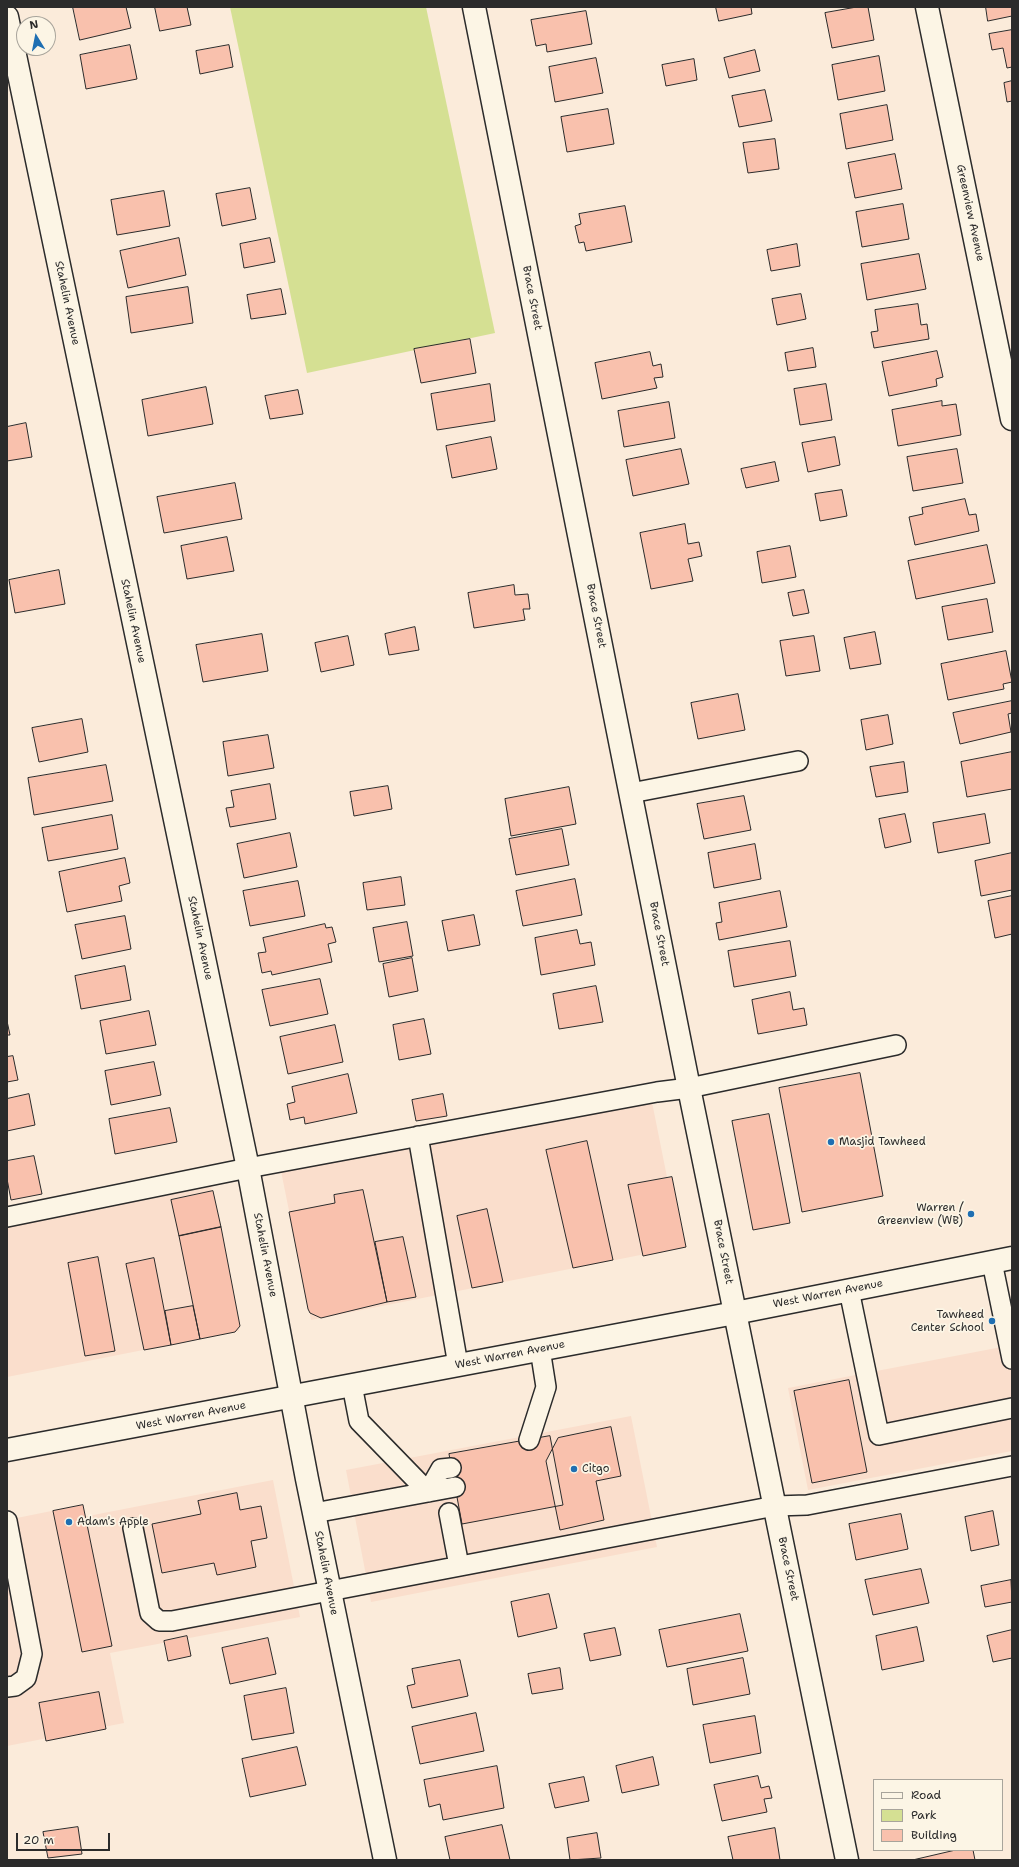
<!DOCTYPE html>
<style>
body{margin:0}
#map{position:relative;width:1019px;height:1867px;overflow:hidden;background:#fbebda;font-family:"Shantell Sans",sans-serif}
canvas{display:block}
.frame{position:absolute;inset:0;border:8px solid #2b2b2b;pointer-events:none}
.legend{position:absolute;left:873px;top:1779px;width:130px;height:72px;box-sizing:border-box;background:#fcf5e5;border:1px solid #a8a49b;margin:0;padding:5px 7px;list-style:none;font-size:12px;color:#2b2b2b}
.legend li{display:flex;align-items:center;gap:8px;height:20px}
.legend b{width:20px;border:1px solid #a8a49b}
.north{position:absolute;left:16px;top:16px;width:40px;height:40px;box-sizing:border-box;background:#fcf5e5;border:1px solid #a8a49b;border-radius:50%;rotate:350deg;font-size:11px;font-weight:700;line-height:16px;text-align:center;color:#2b2b2b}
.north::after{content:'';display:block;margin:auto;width:14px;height:18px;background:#1f6fb2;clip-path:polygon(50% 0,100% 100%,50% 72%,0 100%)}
.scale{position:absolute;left:16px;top:1833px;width:94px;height:18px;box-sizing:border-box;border:2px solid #2b2b2b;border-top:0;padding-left:5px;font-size:12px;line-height:14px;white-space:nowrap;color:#2b2b2b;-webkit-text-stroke:3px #fcf5e5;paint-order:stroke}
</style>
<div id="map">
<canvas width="1019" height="1867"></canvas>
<div class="frame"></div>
<ul class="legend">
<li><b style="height:5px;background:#fcf5e5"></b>Road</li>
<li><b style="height:11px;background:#d5e093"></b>Park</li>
<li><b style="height:11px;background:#f9c1ad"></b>Building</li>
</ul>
<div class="north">N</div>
<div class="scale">20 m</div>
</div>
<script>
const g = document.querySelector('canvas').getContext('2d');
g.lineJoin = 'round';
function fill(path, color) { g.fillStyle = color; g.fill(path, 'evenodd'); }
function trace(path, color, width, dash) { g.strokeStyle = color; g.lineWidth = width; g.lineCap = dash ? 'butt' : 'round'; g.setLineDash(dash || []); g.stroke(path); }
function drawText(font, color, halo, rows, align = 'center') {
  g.font = font + ' "Shantell Sans",sans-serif'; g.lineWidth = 3.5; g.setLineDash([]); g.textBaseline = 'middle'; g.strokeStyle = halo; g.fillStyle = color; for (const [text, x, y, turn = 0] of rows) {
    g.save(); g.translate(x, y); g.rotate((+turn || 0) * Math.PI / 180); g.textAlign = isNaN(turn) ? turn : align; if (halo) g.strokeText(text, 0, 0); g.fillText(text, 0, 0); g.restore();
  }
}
const built = new Path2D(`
 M 651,1097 L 681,1247 L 311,1320 L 281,1171 Z
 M 211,1187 L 239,1331 L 7,1377 L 7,1227 Z
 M 1012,1345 L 1012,1451 L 808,1490 L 788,1388 Z
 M 631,1416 L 657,1547 L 371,1602 L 346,1470 Z
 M 273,1480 L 300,1617 L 110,1653 L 124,1723 L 7,1746 L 7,1520 L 81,1505 L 83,1517 Z`);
const green = new Path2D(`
 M 230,7 L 426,7 L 495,333 L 307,373 Z`);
const building = new Path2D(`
 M 73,7 L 126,7 L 131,28 L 80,40 Z
 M 155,7 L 187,7 L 191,25 L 160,31 Z
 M 716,7 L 751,7 L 752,14 L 719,21 Z
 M 857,7 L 868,7 L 874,40 L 832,48 L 825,13 Z
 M 986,7 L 1012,7 L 1012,16 L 988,21 Z
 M 586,11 L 592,44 L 547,52 L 546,44 L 536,46 L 531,20 Z
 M 1012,30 L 1012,67 L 1007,68 L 1003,48 L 992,50 L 989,34 Z
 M 130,45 L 137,79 L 86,89 L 80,55 Z
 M 229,45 L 233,67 L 200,74 L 196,51 Z
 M 755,50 L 760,71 L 729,78 L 724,58 Z
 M 879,56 L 885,91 L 838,100 L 832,65 Z
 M 596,58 L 603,93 L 555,102 L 549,67 Z
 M 694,59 L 697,80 L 666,86 L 662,65 Z
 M 1012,81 L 1012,101 L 1007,102 L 1004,83 Z
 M 765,90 L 772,121 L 739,127 L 732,96 Z
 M 887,105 L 893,140 L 846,149 L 840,114 Z
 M 608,109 L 614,144 L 567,152 L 561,117 Z
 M 775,139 L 779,169 L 748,173 L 743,143 Z
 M 895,154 L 902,189 L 855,198 L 848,163 Z
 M 250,188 L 256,219 L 222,226 L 216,194 Z
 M 164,191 L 170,226 L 117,235 L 111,200 Z
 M 903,204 L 909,239 L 862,247 L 856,212 Z
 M 625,206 L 632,242 L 586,251 L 584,242 L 579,243 L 575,226 L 581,224 L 579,214 Z
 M 179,238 L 186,275 L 128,288 L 120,251 Z
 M 270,238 L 275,262 L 244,268 L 240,244 Z
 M 797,244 L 800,266 L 771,271 L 767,250 Z
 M 919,254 L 926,289 L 867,300 L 861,264 Z
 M 188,287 L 193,323 L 131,333 L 126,297 Z
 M 281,289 L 286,314 L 251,319 L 247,295 Z
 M 801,294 L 806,319 L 777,325 L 772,299 Z
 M 918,304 L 921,325 L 927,324 L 929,339 L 874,348 L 871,332 L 878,331 L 875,310 Z
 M 470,339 L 476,373 L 421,383 L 414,349 Z
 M 813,348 L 816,367 L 788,371 L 785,353 Z
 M 937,351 L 943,377 L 936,379 L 937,386 L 889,396 L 882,362 Z
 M 650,352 L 653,366 L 661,364 L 663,377 L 654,378 L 657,388 L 602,399 L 595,363 Z
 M 490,384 L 495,421 L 437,430 L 431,394 Z
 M 826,384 L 832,420 L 800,425 L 794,389 Z
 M 206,387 L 213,424 L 148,436 L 142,400 Z
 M 298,390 L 303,414 L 270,419 L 265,396 Z
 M 942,401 L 942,406 L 956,404 L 961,435 L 898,446 L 892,410 Z
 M 669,402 L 675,438 L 624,447 L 618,411 Z
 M 26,423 L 32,457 L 7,461 L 7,427 Z
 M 491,437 L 497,469 L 452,478 L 446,446 Z
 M 835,437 L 840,465 L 808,472 L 802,443 Z
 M 681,449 L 689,484 L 633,496 L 626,460 Z
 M 957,449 L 963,483 L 913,491 L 907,457 Z
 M 775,462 L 779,481 L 746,488 L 741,469 Z
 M 235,483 L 242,519 L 164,533 L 157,497 Z
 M 842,490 L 847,516 L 820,521 L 815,494 Z
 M 965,499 L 969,515 L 976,514 L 979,531 L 915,545 L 909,517 L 923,514 L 922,508 Z
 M 685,524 L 688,544 L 699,542 L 702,556 L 688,559 L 693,581 L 651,589 L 640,533 Z
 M 227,537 L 234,571 L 187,579 L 181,546 Z
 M 987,545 L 995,583 L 916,599 L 908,561 Z
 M 790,546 L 796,577 L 762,583 L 757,552 Z
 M 59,570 L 65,604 L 15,613 L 9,580 Z
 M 514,585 L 515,595 L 528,594 L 530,609 L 523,609 L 525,620 L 474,628 L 468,593 Z
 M 804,590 L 809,613 L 793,616 L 788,593 Z
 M 987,599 L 993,632 L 948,640 L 942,607 Z
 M 415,627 L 419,650 L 389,655 L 385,634 Z
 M 875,632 L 881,664 L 850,669 L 844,638 Z
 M 262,634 L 268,671 L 203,682 L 196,645 Z
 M 348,636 L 354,665 L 321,672 L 315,643 Z
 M 814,636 L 820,671 L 786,676 L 780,641 Z
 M 1006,651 L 1012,682 L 1003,684 L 1004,689 L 948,700 L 941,664 Z
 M 738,694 L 745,730 L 698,739 L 691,703 Z
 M 1012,701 L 1012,713 L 1008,714 L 1011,732 L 960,744 L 953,713 Z
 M 888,715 L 893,744 L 866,750 L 861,720 Z
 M 82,719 L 88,752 L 39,762 L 32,728 Z
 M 268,735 L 274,768 L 228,776 L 223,742 Z
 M 1012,752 L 1012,789 L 967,797 L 961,762 Z
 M 904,762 L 908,792 L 876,797 L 870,767 Z
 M 106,765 L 113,801 L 34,815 L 28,778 Z
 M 270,784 L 276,819 L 230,827 L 226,808 L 234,807 L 231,791 Z
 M 388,786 L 392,809 L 354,816 L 350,792 Z
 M 569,787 L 576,824 L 511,836 L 505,799 Z
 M 744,796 L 751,830 L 704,839 L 697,804 Z
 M 905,814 L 911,842 L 885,848 L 879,819 Z
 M 985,814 L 990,843 L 938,853 L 933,823 Z
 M 112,815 L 118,849 L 48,861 L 42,828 Z
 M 562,829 L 569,865 L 516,875 L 509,839 Z
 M 290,833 L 297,867 L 244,878 L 237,844 Z
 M 755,844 L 761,879 L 714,888 L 708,853 Z
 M 1012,853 L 1012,890 L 981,896 L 975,861 Z
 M 125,858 L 130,883 L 119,886 L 122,901 L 67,912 L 59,872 Z
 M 401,877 L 405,905 L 367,910 L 363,883 Z
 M 575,879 L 582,915 L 523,926 L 516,891 Z
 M 298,881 L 305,916 L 250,926 L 243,891 Z
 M 780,891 L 787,927 L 719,940 L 716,923 L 722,922 L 719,903 Z
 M 1012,896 L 1012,934 L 995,938 L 988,901 Z
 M 474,915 L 480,945 L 448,951 L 442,921 Z
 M 125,916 L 131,949 L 82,959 L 75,925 Z
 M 407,922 L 413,956 L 379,962 L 373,928 Z
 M 325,924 L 326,928 L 332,927 L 336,942 L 328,944 L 332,962 L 272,975 L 271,971 L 262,973 L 258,953 L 266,952 L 263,938 Z
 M 577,930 L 580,944 L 591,942 L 595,965 L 541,975 L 535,938 Z
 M 790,941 L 796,976 L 734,987 L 728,951 Z
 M 412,958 L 418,991 L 389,997 L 383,964 Z
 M 125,966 L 131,1000 L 81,1009 L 75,976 Z
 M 320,979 L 328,1014 L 270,1026 L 262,990 Z
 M 596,986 L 603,1022 L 559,1029 L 553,994 Z
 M 790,992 L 793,1010 L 804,1008 L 807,1025 L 758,1034 L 752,1000 Z
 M 149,1011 L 156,1045 L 106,1054 L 100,1021 Z
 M 424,1019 L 431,1054 L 399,1060 L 393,1025 Z
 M 7,1021 L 10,1035 L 7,1035 Z
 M 335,1025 L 343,1062 L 288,1074 L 280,1037 Z
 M 13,1056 L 18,1080 L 7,1082 L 7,1057 Z
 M 154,1062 L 161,1095 L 111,1105 L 105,1071 Z
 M 860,1073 L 883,1196 L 802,1212 L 779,1088 Z
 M 348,1074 L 357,1113 L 305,1124 L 304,1117 L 290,1120 L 287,1104 L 295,1102 L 292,1087 Z
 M 29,1094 L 35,1125 L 7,1131 L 7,1099 Z
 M 443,1094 L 447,1116 L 416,1121 L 412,1100 Z
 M 170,1108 L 177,1142 L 115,1154 L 109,1119 Z
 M 769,1114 L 790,1223 L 753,1230 L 732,1121 Z
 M 587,1141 L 613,1260 L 573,1268 L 546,1150 Z
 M 34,1156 L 42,1194 L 11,1200 L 7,1179 L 7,1161 Z
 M 672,1177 L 686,1247 L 643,1256 L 628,1185 Z
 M 363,1190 L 387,1302 L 321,1318 L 310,1313 L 308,1309 L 289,1212 L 335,1203 L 334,1195 Z
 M 213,1191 L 221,1227 L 179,1236 L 171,1200 Z
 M 487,1209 L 503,1282 L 472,1288 L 457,1216 Z
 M 221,1227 L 240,1326 L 235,1332 L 200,1339 L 179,1236 Z
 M 403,1237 L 416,1297 L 387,1302 L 375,1242 Z
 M 98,1257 L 115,1351 L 85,1356 L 68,1263 Z
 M 154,1258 L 171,1345 L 144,1350 L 126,1264 Z
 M 193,1306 L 200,1339 L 171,1345 L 165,1311 Z
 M 849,1380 L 867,1472 L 812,1483 L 794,1391 Z
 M 611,1427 L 621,1476 L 596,1481 L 604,1520 L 560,1530 L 546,1461 L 558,1438 Z
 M 550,1436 L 563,1505 L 462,1524 L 449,1454 Z
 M 237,1493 L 240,1510 L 261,1506 L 267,1538 L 251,1541 L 256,1567 L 217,1575 L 214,1563 L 162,1573 L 152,1524 L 201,1514 L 198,1501 Z
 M 83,1505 L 112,1646 L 82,1652 L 53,1511 Z
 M 993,1511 L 999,1545 L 971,1551 L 965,1517 Z
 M 901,1514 L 908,1549 L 856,1560 L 849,1524 Z
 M 921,1569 L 929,1603 L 873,1615 L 865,1580 Z
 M 1011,1580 L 1012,1602 L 985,1607 L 981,1586 Z
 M 549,1594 L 557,1628 L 518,1637 L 511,1602 Z
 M 740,1614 L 748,1651 L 667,1667 L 659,1630 Z
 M 917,1627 L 924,1661 L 882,1670 L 876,1636 Z
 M 615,1628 L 621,1655 L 590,1661 L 584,1634 Z
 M 1012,1630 L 1012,1658 L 993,1662 L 987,1636 Z
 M 187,1636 L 191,1656 L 168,1661 L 164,1641 Z
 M 268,1638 L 276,1674 L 230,1684 L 222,1648 Z
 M 743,1658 L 750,1694 L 693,1705 L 687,1669 Z
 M 460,1660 L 468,1696 L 412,1708 L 407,1686 L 415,1684 L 412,1669 Z
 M 560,1668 L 563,1689 L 532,1694 L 528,1674 Z
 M 286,1688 L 294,1733 L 252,1740 L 244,1696 Z
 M 99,1692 L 106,1729 L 46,1741 L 39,1703 Z
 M 476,1713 L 484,1751 L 420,1764 L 412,1727 Z
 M 755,1716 L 761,1753 L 710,1763 L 703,1725 Z
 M 297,1747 L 306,1785 L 250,1797 L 242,1759 Z
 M 653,1757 L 659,1785 L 622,1793 L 616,1766 Z
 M 497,1766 L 504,1808 L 443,1820 L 440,1804 L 429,1807 L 424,1780 Z
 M 758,1776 L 761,1788 L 769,1786 L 772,1798 L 764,1799 L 767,1812 L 722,1821 L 714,1785 Z
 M 584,1777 L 589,1801 L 555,1808 L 549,1784 Z
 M 502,1825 L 510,1860 L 450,1860 L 445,1837 Z
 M 78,1827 L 82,1854 L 48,1858 L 43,1832 Z
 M 775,1828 L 780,1860 L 733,1860 L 728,1837 Z
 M 597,1833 L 601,1858 L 570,1860 L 567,1838 Z
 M 956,1850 L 973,1850 L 975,1860 L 913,1860 Z`);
const lane = new Path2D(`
 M 631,793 L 798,761
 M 418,1136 L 458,1365
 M 7,1217 L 248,1168 L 657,1092 L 689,1088 L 896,1045
 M 992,1262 L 1012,1359
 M 849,1290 L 879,1435 L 1012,1408
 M 529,1440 L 546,1387 L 540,1349
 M 428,1492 L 441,1469 L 451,1468
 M 428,1492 L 455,1487
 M 314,1513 L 428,1492 L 359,1421 L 352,1385
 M 449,1513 L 459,1566
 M 7,1521 L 32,1654 L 26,1678 L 15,1686 L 7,1687
 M 133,1528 L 150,1613 L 159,1621 L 172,1621 L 775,1506 L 807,1505 L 1012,1466`);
const street = new Path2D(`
 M 474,7 L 689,1088 L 847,1860
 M 927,7 L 1012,419
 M 7,17 L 248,1168 L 307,1479 L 385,1860`);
const secondary = new Path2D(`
 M 7,1450 L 735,1313 L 1012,1258`);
const markers = [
 [831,1142,4,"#1f6fb2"],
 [971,1214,4,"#1f6fb2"],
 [992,1321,4,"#1f6fb2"],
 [574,1469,4,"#1f6fb2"],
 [69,1522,4,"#1f6fb2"]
];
const streetNames = [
 ["Greenview Avenue",970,213,78],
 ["Brace Street",532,298,79],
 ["Stahelin Avenue",67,303,78],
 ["Brace Street",596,616,79],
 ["Stahelin Avenue",133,621,78],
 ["Brace Street",659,934,79],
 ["Stahelin Avenue",200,938,78],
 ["Brace Street",723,1252,79],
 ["Stahelin Avenue",265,1255,79],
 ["West Warren Avenue",828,1294,-11],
 ["West Warren Avenue",510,1355,-11],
 ["West Warren Avenue",191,1416,-11],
 ["Brace Street",788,1569,78],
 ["Stahelin Avenue",326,1573,79]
];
const poiNames = [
 ["Masjid Tawheed",839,1142],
 ["Warren /",963,1208,"right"],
 ["Greenview (WB)",963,1221,"right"],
 ["Tawheed",984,1315,"right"],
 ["Center School",984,1328,"right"],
 ["Citgo",582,1469],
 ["Adam's Apple",77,1522]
];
fill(built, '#fadecc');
fill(green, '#d5e093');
fill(building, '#f9c1ad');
trace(building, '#2b2b2b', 1);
trace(lane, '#2b2b2b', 22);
trace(street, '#2b2b2b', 25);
trace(secondary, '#2b2b2b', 25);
trace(lane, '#fcf5e5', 19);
trace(street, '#fcf5e5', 22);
trace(secondary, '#fcf5e5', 22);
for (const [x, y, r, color] of markers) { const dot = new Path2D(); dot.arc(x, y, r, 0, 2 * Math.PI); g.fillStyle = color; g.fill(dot); trace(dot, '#fcf5e5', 1.5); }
drawText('11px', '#2b2b2b', '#fcf5e5', streetNames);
drawText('11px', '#2b2b2b', '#fcf5e5', poiNames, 'left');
</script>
